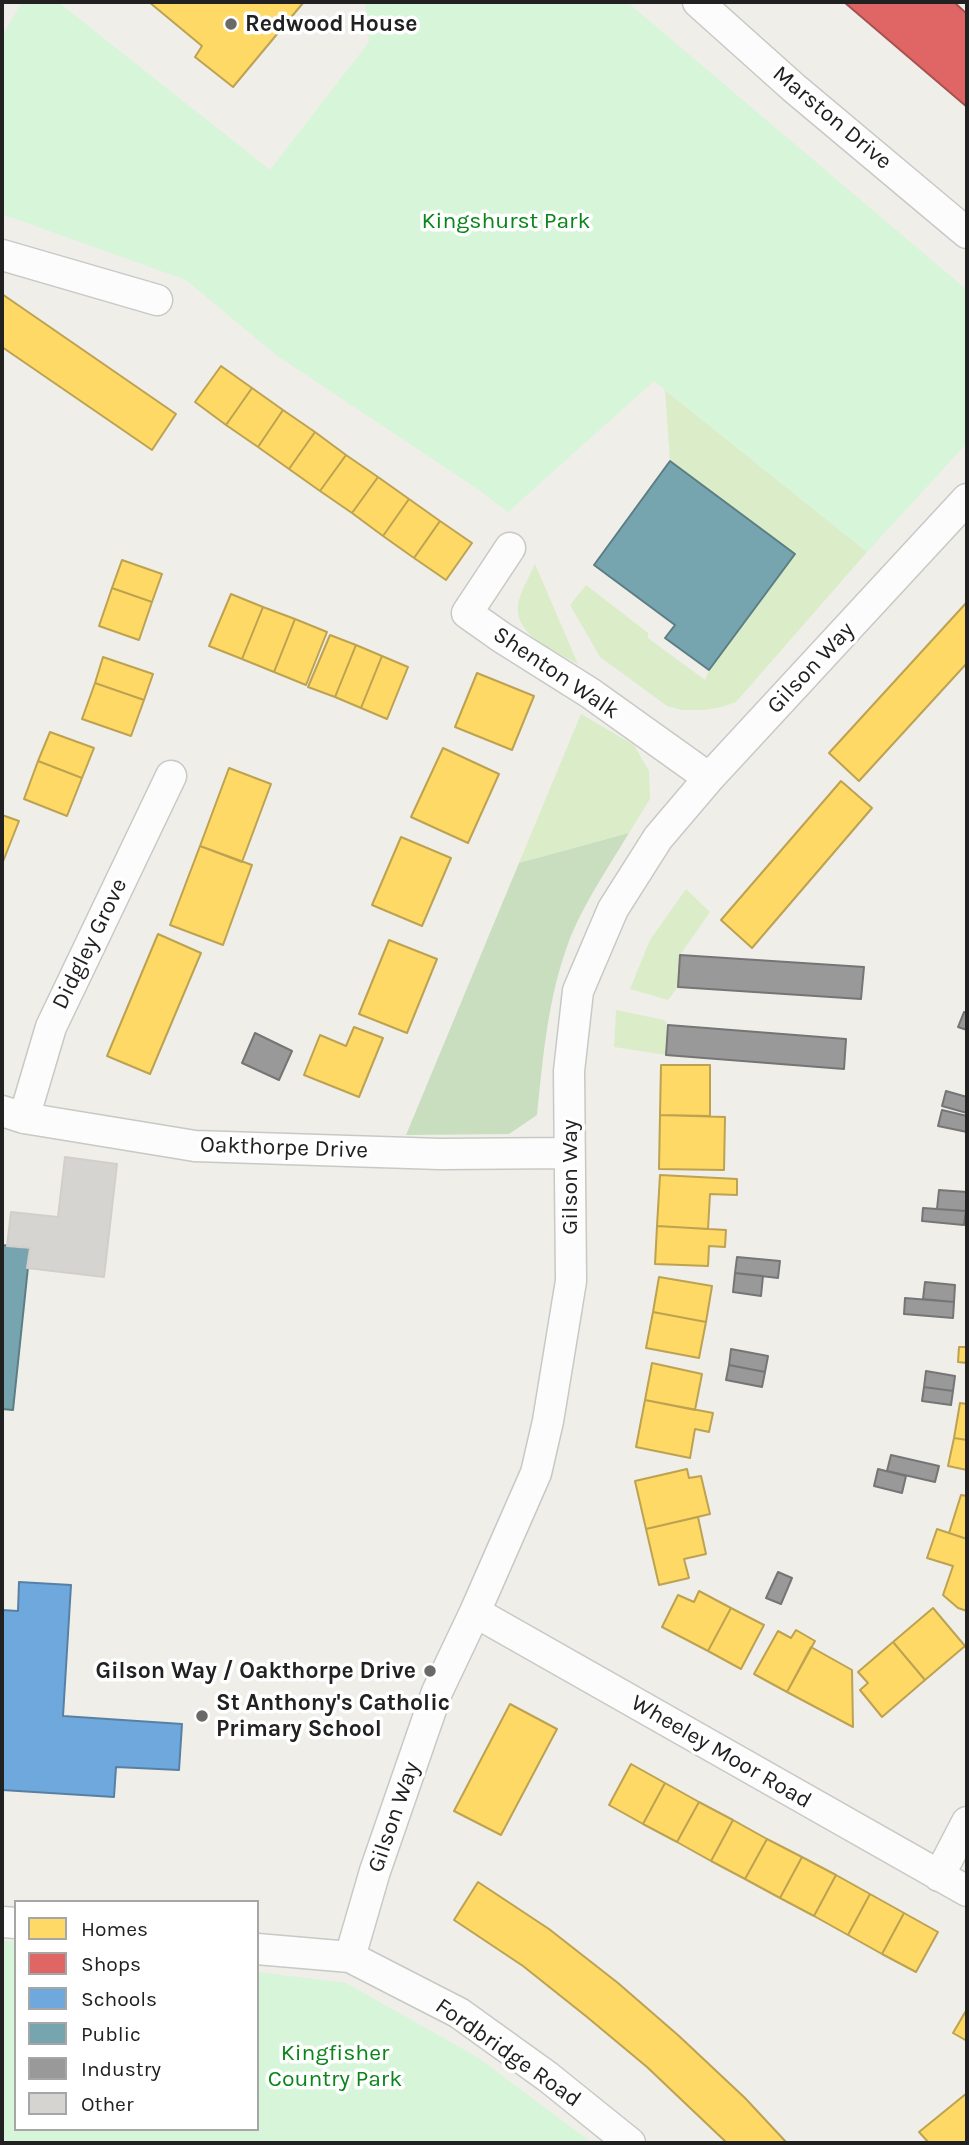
<!DOCTYPE html>
<style>
body{margin:0}
#map{position:relative;width:969px;height:2145px;overflow:hidden;background:#efeee9;font-family:Karla,sans-serif}
canvas{display:block}
.frame{position:absolute;inset:0;border:4px solid #212121;pointer-events:none}
.legend{position:absolute;left:14px;top:1900px;width:245px;height:231px;box-sizing:border-box;background:#fff;border:2px solid #a6a6a6;margin:0;padding:9px 12px;list-style:none;font-size:21px;color:#212121}
.legend li{display:flex;align-items:center;gap:14px;height:35px}
.legend b{width:35px;border:2px solid #a6a6a6}
</style>
<div id="map">
<canvas width="969" height="2145"></canvas>
<div class="frame"></div>
<ul class="legend">
<li><b style="height:19px;background:#ffd966"></b>Homes</li>
<li><b style="height:19px;background:#e06666"></b>Shops</li>
<li><b style="height:19px;background:#6fa8dc"></b>Schools</li>
<li><b style="height:19px;background:#76a5af"></b>Public</li>
<li><b style="height:19px;background:#999"></b>Industry</li>
<li><b style="height:19px;background:#d6d4d0"></b>Other</li>
</ul>
</div>
<script>
const g = document.querySelector('canvas').getContext('2d');
g.lineJoin = 'round';
function fill(path, color) { g.fillStyle = color; g.fill(path, 'evenodd'); }
function trace(path, color, width, dash) { g.strokeStyle = color; g.lineWidth = width; g.lineCap = dash ? 'butt' : 'round'; g.setLineDash(dash || []); g.stroke(path); }
function drawText(font, color, halo, rows, align = 'center') {
  g.font = font + ' Karla,sans-serif'; g.lineWidth = 7; g.setLineDash([]); g.textBaseline = 'middle'; g.strokeStyle = halo; g.fillStyle = color; for (const [text, x, y, turn = 0] of rows) {
    g.save(); g.translate(x, y); g.rotate((+turn || 0) * Math.PI / 180); g.textAlign = isNaN(turn) ? turn : align; if (halo) g.strokeText(text, 0, 0); g.fillText(text, 0, 0); g.restore();
  }
}
const grass = new Path2D(`
 M 665,390 L 867,552 L 736,702 L 722,707 L 705,710 L 682,710 L 667,706 L 600,657 L 570,605 L 586,585 L 648,633 L 648,638 L 705,680 L 709,670 L 795,554 L 670,461 Z
 M 535,564 L 578,664 C 557,652 514,636 518,605 C 519,594 530,575 535,564 Z
 M 581,714 L 634,745 L 649,771 L 650,799 L 629,833 L 519,863 Z
 M 686,889 L 710,912 L 680,955 L 678,987 L 668,1000 L 630,989 L 650,940 Z
 M 616,1010 L 664,1020 L 668,1025 L 666,1055 L 614,1047 Z`);
const forest = new Path2D(`
 M 629,833 C 609,866 583,905 569,941 C 548,997 543,1056 537,1115 L 509,1134 L 406,1135 L 519,863 Z`);
const park = new Path2D(`
 M 22,2 L 58,2 L 270,170 L 369,42 L 365,2 L 627,2 L 967,290 L 967,443 L 867,552 L 654,381 L 508,512 L 479,490 L 276,355 L 186,280 L 2,214 L 2,36 Z
 M 2,1940 L 16,1942 L 16,2129 L 257,2129 L 257,1972 L 346,1983 L 477,2057 L 592,2143 L 2,2143 Z`);
const homes = new Path2D(`
 M 149,2 L 302,2 L 303,3 L 233,87 L 195,57 L 202,46 Z
 M 2,294 L 176,414 L 152,450 L 2,347 Z
 M 221,366 L 252,388 L 226,425 L 195,402 Z
 M 252,388 L 283,410 L 258,447 L 226,425 Z
 M 283,410 L 315,432 L 289,469 L 258,447 Z
 M 315,432 L 346,455 L 320,491 L 289,469 Z
 M 346,455 L 378,477 L 352,513 L 320,491 Z
 M 378,477 L 409,499 L 383,536 L 352,513 Z
 M 409,499 L 440,521 L 414,558 L 383,536 Z
 M 440,521 L 472,543 L 446,580 L 414,558 Z
 M 122,560 L 162,574 L 152,602 L 112,588 Z
 M 112,588 L 152,602 L 139,640 L 99,626 Z
 M 231,594 L 263,607 L 242,659 L 209,646 Z
 M 967,602 L 967,663 L 859,781 L 829,753 Z
 M 263,607 L 295,619 L 274,672 L 242,659 Z
 M 295,619 L 327,632 L 306,685 L 274,672 Z
 M 330,635 L 356,645 L 335,697 L 308,687 Z
 M 356,645 L 382,656 L 361,708 L 335,697 Z
 M 382,656 L 408,667 L 387,719 L 361,708 Z
 M 103,657 L 153,674 L 144,700 L 95,683 Z
 M 477,673 L 534,696 L 512,750 L 455,727 Z
 M 95,683 L 144,700 L 131,736 L 82,719 Z
 M 50,732 L 94,748 L 82,778 L 38,761 Z
 M 443,748 L 499,774 L 468,843 L 411,817 Z
 M 38,761 L 82,778 L 67,816 L 24,799 Z
 M 229,768 L 271,784 L 242,862 L 200,846 Z
 M 841,781 L 872,808 L 752,948 L 721,920 Z
 M 2,815 L 19,821 L 2,864 Z
 M 401,837 L 451,858 L 422,926 L 372,905 Z
 M 200,846 L 252,865 L 223,945 L 170,925 Z
 M 158,934 L 201,953 L 150,1074 L 107,1056 Z
 M 389,940 L 437,959 L 407,1033 L 359,1014 Z
 M 354,1027 L 383,1038 L 359,1097 L 304,1075 L 320,1035 L 346,1046 Z
 M 661,1065 L 710,1065 L 710,1116 L 660,1115 Z
 M 660,1115 L 725,1117 L 724,1170 L 659,1169 Z
 M 660,1175 L 737,1179 L 737,1195 L 710,1194 L 708,1229 L 657,1226 Z
 M 657,1226 L 726,1230 L 725,1247 L 709,1246 L 708,1266 L 655,1264 Z
 M 659,1277 L 712,1286 L 706,1322 L 653,1312 Z
 M 653,1312 L 706,1322 L 699,1358 L 646,1348 Z
 M 959,1347 L 967,1347 L 967,1363 L 958,1362 Z
 M 652,1363 L 702,1374 L 695,1410 L 645,1400 Z
 M 645,1400 L 713,1413 L 709,1432 L 695,1429 L 690,1458 L 636,1447 Z
 M 960,1403 L 967,1404 L 967,1440 L 954,1438 Z
 M 954,1438 L 967,1440 L 967,1470 L 948,1466 Z
 M 687,1469 L 689,1478 L 701,1476 L 710,1514 L 646,1529 L 635,1481 Z
 M 961,1495 L 967,1496 L 967,1539 L 949,1533 Z
 M 698,1517 L 706,1554 L 684,1559 L 689,1578 L 659,1585 L 646,1529 Z
 M 937,1529 L 967,1539 L 967,1611 L 958,1608 L 943,1595 L 953,1566 L 927,1558 Z
 M 699,1591 L 731,1608 L 708,1651 L 662,1627 L 678,1595 L 694,1602 Z
 M 731,1608 L 764,1625 L 741,1669 L 708,1651 Z
 M 933,1608 L 965,1646 L 925,1680 L 893,1642 Z
 M 796,1630 L 815,1641 L 787,1692 L 754,1674 L 778,1631 L 791,1638 Z
 M 893,1642 L 925,1680 L 882,1717 L 860,1690 L 868,1683 L 858,1672 Z
 M 811,1647 L 852,1670 L 853,1727 L 787,1692 Z
 M 510,1704 L 557,1729 L 501,1835 L 454,1811 Z
 M 631,1764 L 665,1783 L 643,1824 L 609,1805 Z
 M 665,1783 L 699,1802 L 677,1842 L 643,1824 Z
 M 699,1802 L 733,1820 L 711,1861 L 677,1842 Z
 M 733,1820 L 767,1839 L 745,1879 L 711,1861 Z
 M 767,1839 L 802,1857 L 780,1898 L 745,1879 Z
 M 802,1857 L 836,1875 L 814,1916 L 780,1898 Z
 M 836,1875 L 870,1894 L 848,1935 L 814,1916 Z
 M 478,1882 L 549,1929 L 618,1983 L 679,2036 L 745,2098 L 787,2143 L 727,2143 L 647,2067 L 587,2017 L 523,1966 L 454,1920 Z
 M 870,1894 L 904,1913 L 882,1954 L 848,1935 Z
 M 904,1913 L 938,1932 L 916,1972 L 882,1954 Z
 M 967,2009 L 967,2041 L 953,2033 Z
 M 967,2093 L 967,2143 L 929,2143 L 919,2132 Z`);
const shops = new Path2D(`
 M 844,2 L 954,2 L 967,14 L 967,107 Z`);
const schools = new Path2D(`
 M 19,1582 L 71,1585 L 63,1716 L 182,1724 L 179,1770 L 116,1767 L 114,1797 L 2,1790 L 2,1610 L 18,1611 Z`);
const public = new Path2D(`
 M 670,461 L 795,554 L 709,670 L 665,638 L 675,625 L 594,565 Z
 M 2,1245 L 30,1248 L 13,1410 L 2,1409 Z`);
const industry = new Path2D(`
 M 680,955 L 864,967 L 861,999 L 678,987 Z
 M 964,1012 L 967,1013 L 967,1030 L 958,1027 Z
 M 668,1025 L 846,1039 L 844,1069 L 666,1055 Z
 M 255,1033 L 292,1051 L 279,1080 L 242,1063 Z
 M 946,1091 L 967,1097 L 967,1113 L 942,1106 Z
 M 942,1110 L 967,1116 L 967,1132 L 938,1126 Z
 M 939,1190 L 967,1192 L 966,1211 L 937,1209 Z
 M 923,1208 L 966,1211 L 964,1225 L 922,1221 Z
 M 737,1257 L 780,1261 L 778,1278 L 735,1273 Z
 M 735,1273 L 763,1276 L 761,1296 L 733,1292 Z
 M 925,1282 L 955,1285 L 954,1302 L 923,1299 Z
 M 905,1298 L 954,1302 L 953,1318 L 904,1314 Z
 M 731,1349 L 768,1356 L 765,1372 L 729,1365 Z
 M 729,1365 L 765,1372 L 762,1387 L 726,1380 Z
 M 926,1371 L 955,1376 L 953,1391 L 924,1387 Z
 M 924,1387 L 953,1391 L 951,1405 L 922,1401 Z
 M 891,1455 L 939,1466 L 935,1482 L 887,1471 Z
 M 878,1469 L 906,1476 L 902,1493 L 874,1486 Z
 M 778,1572 L 792,1578 L 781,1604 L 766,1598 Z`);
const building = new Path2D(`
 M 65,1157 L 117,1164 L 104,1277 L 27,1268 L 30,1248 L 7,1246 L 11,1212 L 58,1217 Z`);
const street = new Path2D(`
 M 698,2 L 794,88 L 967,233
 M 2,255 L 157,300
 M 510,548 L 467,613 L 501,637 L 590,693 L 709,778
 M 2,1111 L 24,1118 L 195,1146 L 440,1154 L 569,1153
 M 24,1118 L 51,1027 L 171,776
 M 475,1612 L 967,1891
 M 939,1876 L 967,1822
 M 2,1922 L 16,1923
 M 257,1949 L 350,1957 L 459,2013 L 548,2077 L 630,2143
 M 350,1957 L 375,1871 L 437,1692 L 475,1612 L 536,1473 L 548,1421 L 571,1281 L 569,1071 L 578,991 L 613,909 L 658,838 L 709,778 L 967,499`);
const markers = [
 [231,24,7,"#696967"],
 [430,1671,7,"#696967"],
 [202,1716,7,"#696967"]
];
const poiNames = [
 ["Redwood House",245,24],
 ["Gilson Way / Oakthorpe Drive",416,1671,"right"],
 ["St Anthony's Catholic",216,1703],
 ["Primary School",216,1729]
];
const streetNames = [
 ["Marston Drive",832,118,40],
 ["Gilson Way",811,668,-47],
 ["Shenton Walk",556,673,34],
 ["Didgley Grove",90,944,-64],
 ["Oakthorpe Drive",284,1148,2],
 ["Gilson Way",570,1177,-90],
 ["Wheeley Moor Road",721,1752,30],
 ["Gilson Way",394,1817,-71],
 ["Fordbridge Road",508,2053,35]
];
const parkNames = [
 ["Kingshurst Park",506,221],
 ["Kingfisher",335,2053],
 ["Country Park",335,2079]
];
fill(grass, '#daedc8');
fill(forest, '#c8debe');
fill(park, '#d7f5d9');
fill(homes, '#ffd966');
trace(homes, '#bca251', 2);
fill(shops, '#e06666');
trace(shops, '#a75151', 2);
fill(schools, '#6fa8dc');
trace(schools, '#5880a4', 2);
fill(public, '#76a5af');
trace(public, '#5c7d84', 2);
fill(industry, '#999');
trace(industry, '#757575', 2);
fill(building, '#d6d4d0');
trace(building, '#d2cfcb', 2);
trace(street, '#c8c8c5', 33);
trace(street, '#fdfcfc', 30);
for (const [x, y, r, color] of markers) { const dot = new Path2D(); dot.arc(x, y, r, 0, 2 * Math.PI); g.fillStyle = color; g.fill(dot); trace(dot, '#fff', 2.5); }
drawText('bold 23px', '#212121', '#fff', poiNames, 'left');
drawText('23px', '#212121', '#fff', streetNames);
drawText('23px', '#09851a', '#fff', parkNames);
</script>
